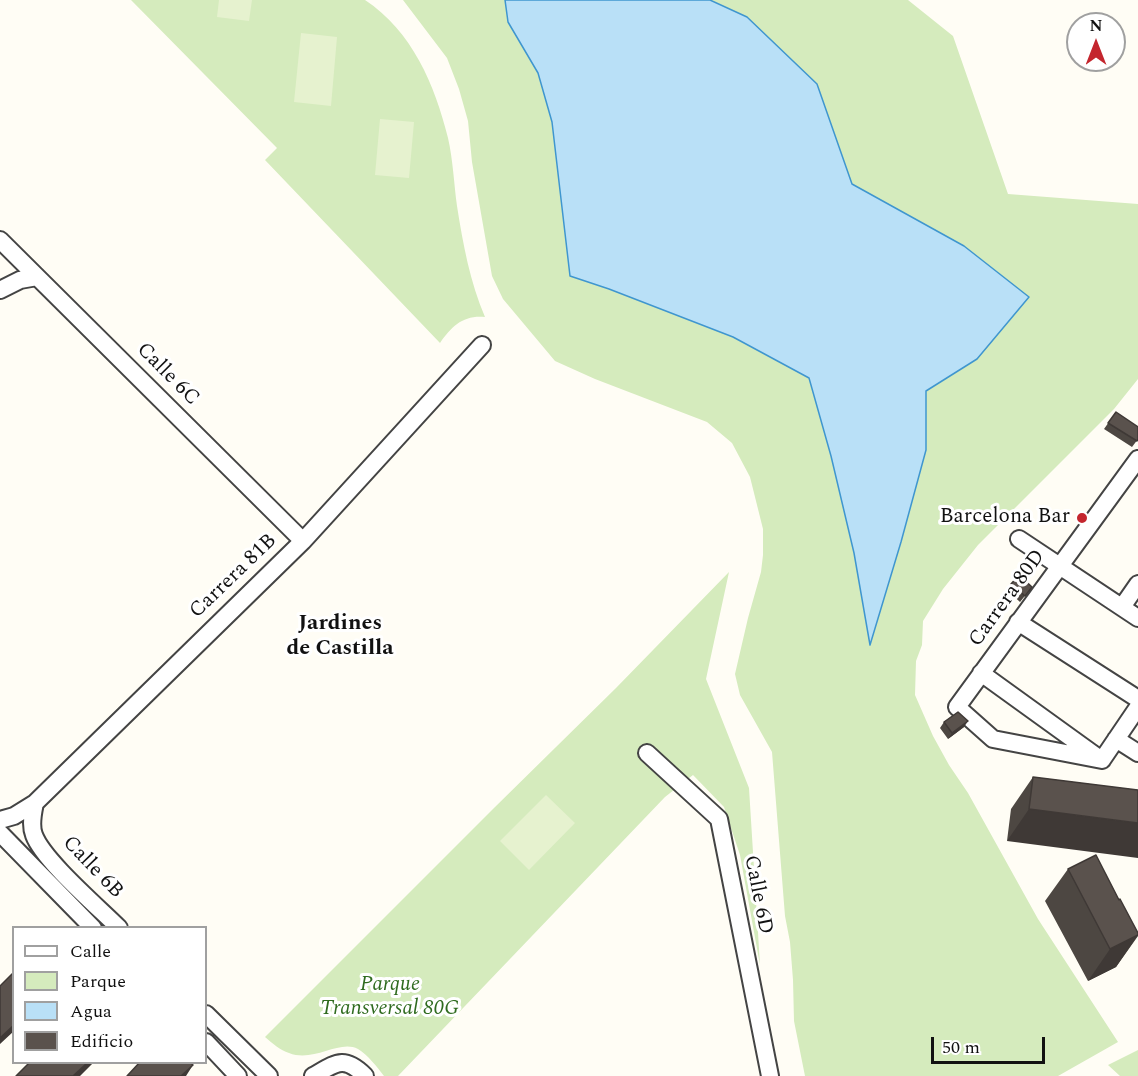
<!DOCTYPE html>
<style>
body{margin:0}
#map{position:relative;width:1138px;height:1076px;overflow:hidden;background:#fffdf5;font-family:Spectral,serif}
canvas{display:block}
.legend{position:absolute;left:12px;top:926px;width:195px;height:138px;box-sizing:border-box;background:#fff;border:2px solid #a0a0a0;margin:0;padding:8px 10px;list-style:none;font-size:18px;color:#111}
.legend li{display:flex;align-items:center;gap:12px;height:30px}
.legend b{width:30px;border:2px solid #a0a0a0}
.north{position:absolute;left:1066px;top:12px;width:60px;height:60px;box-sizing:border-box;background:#fff;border:2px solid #a0a0a0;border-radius:50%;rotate:0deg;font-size:16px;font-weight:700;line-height:24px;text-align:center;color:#111}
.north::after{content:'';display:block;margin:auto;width:21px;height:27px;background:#c4262e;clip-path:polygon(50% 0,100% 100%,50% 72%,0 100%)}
.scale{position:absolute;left:931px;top:1037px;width:114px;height:27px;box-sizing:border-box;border:3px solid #111;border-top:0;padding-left:8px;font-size:18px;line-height:21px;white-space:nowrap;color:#111;-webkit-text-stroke:4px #fff;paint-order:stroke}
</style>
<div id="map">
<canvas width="1138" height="1076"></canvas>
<ul class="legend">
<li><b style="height:8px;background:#fff"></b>Calle</li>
<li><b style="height:16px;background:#d5ebbd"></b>Parque</li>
<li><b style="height:16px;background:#b9e0f7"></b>Agua</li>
<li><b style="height:16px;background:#5a524d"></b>Edificio</li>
</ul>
<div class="north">N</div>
<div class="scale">50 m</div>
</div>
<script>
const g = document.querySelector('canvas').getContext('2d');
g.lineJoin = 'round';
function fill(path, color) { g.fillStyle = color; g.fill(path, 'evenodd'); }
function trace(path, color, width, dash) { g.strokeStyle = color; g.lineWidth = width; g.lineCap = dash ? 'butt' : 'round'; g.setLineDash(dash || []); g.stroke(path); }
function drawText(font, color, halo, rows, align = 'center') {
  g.font = font + ' Spectral,serif'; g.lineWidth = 6; g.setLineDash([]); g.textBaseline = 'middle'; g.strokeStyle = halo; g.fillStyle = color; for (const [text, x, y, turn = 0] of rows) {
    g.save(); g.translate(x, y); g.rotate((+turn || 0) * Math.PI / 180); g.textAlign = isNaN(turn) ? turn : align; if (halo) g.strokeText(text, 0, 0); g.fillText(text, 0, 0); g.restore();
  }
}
const green = new Path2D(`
 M 131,0 L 365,0 C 412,31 435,85 448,138 C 453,160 454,184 457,206 C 463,244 470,282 485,317 C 463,315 452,326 440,343 L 265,160 L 277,148 Z
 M 403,0 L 908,0 L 953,36 L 1008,194 L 1138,204 L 1138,379 L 1114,409 L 978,545 L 943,589 L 923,621 L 922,645 L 916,661 L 915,695 L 933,736 L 949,765 L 968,793 L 1038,919 L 1118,1042 L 1058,1076 L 805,1076 L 794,1021 L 793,980 L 790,942 L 785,916 L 772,752 L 740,695 L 735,674 L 748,618 L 761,572 L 763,555 L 763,529 L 750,477 L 732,443 L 707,422 L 595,379 L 555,361 L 503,299 L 492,276 L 472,162 L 468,121 L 459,89 L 447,58 Z
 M 729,572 L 706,679 L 749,788 L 760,965 L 740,855 L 724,807 L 693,775 L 665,797 L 398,1076 L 384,1076 C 377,1067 368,1055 358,1049 C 339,1039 314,1063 289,1053 C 280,1050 273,1044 265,1037 L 495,807 L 616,688 Z
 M 1138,1050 L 1138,1076 L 1120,1076 L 1108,1065 Z`);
const pitch = new Path2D(`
 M 219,0 L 252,0 L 249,21 L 217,17 Z
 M 301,33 L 337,37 L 331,106 L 294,102 Z
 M 380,119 L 414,122 L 409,178 L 375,175 Z
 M 546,795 L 575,823 L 529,870 L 500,841 Z`);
const water = new Path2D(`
 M 505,0 L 710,0 L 747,17 L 817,84 L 852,184 L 964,246 L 1029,297 L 977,359 L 926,391 L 926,450 L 901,542 L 870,645 L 854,553 L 831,456 L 809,378 L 733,337 L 609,289 L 570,276 L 552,122 L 538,73 L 508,22 Z`);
const minor = new Path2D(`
 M 0,240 L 303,541
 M 0,290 L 20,280 L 37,277
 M 1019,539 L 1138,618
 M 1122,607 L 1138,584
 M 1018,622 L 1138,699
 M 981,673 L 1096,756
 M 1116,739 L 1138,753
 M 647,753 L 719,819 L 770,1076
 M 1102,760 L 993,739 L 957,707 L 1138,459
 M 1102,760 L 1138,707
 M 35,803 C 33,813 30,825 34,835 C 43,860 98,907 119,928
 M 0,820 L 14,816 L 35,803 L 303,541 L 482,345
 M 0,833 L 93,928
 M 206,1014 L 269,1076
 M 206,1042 L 238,1076
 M 313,1076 C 336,1063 344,1055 365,1076`);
const wall = new Path2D(`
 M 1116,412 L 1138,439 L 1132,447 L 1104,429 Z
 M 1011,584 L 1032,587 L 1020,602 L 1007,590 Z
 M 944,722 L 964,727 L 948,739 L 940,728 Z
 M 1033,777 L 1138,790 L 1007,841 L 1011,809 Z
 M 1068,869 L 1119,900 L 1138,933 L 1138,936 L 1116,967 L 1088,981 L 1045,901 Z`);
const shadedWall = new Path2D(`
 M 968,721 L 964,727 L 948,739 L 952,733 Z
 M 1029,809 L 1138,823 L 1138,858 L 1007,841 Z
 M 1138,935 L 1116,967 L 1088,981 L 1110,949 Z
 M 14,1025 L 14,1031 L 0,1044 L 0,1038 Z
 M 88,1062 L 94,1062 L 80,1076 L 73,1076 Z
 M 193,1065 L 186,1076 L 181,1076 Z`);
const building = new Path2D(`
 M 1116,412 L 1138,427 L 1138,439 L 1137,441 L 1108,423 Z
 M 1019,575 L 1032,587 L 1025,596 L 1011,584 Z
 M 958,712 L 968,721 L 952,733 L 944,722 Z
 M 1033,777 L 1138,790 L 1138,823 L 1029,809 Z
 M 1096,855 L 1119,900 L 1120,899 L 1138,933 L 1138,935 L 1110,949 L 1068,869 Z
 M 14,972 L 14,1025 L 0,1038 L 0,986 Z
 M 30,1062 L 88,1062 L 73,1076 L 16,1076 Z
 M 140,1062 L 190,1062 L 193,1065 L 181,1076 L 127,1076 Z`);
const markers = [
 [1082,518,6,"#c4262e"]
];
const streetNames = [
 ["Calle 6C",167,375,45],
 ["Carrera 81B",234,577,-44],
 ["Carrera 80D",1008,599,-54],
 ["Calle 6B",92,868,46],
 ["Calle 6D",757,895,79]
];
const poiNames = [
 ["Barcelona Bar",1070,518]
];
const parkNames = [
 ["Parque",390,986],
 ["Transversal 80G",390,1010]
];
const neighbourhoodNames = [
 ["Jardines",340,625],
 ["de Castilla",340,650]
];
fill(green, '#d5ebbd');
fill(pitch, '#e6f2cf');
fill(water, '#b9e0f7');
trace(water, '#3f96cf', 1.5);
trace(minor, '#444', 20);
trace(minor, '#fff', 16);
fill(wall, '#4d4742');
fill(shadedWall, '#3f3936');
fill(building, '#5a524d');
trace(building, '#3f3936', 1.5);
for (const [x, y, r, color] of markers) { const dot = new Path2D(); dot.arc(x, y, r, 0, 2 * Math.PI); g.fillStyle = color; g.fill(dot); trace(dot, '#fff', 2); }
drawText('21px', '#111', '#fff', streetNames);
drawText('21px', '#111', '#fff', poiNames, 'right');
drawText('italic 21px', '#2f6b1f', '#fff', parkNames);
drawText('bold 22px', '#111', '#fff', neighbourhoodNames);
</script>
